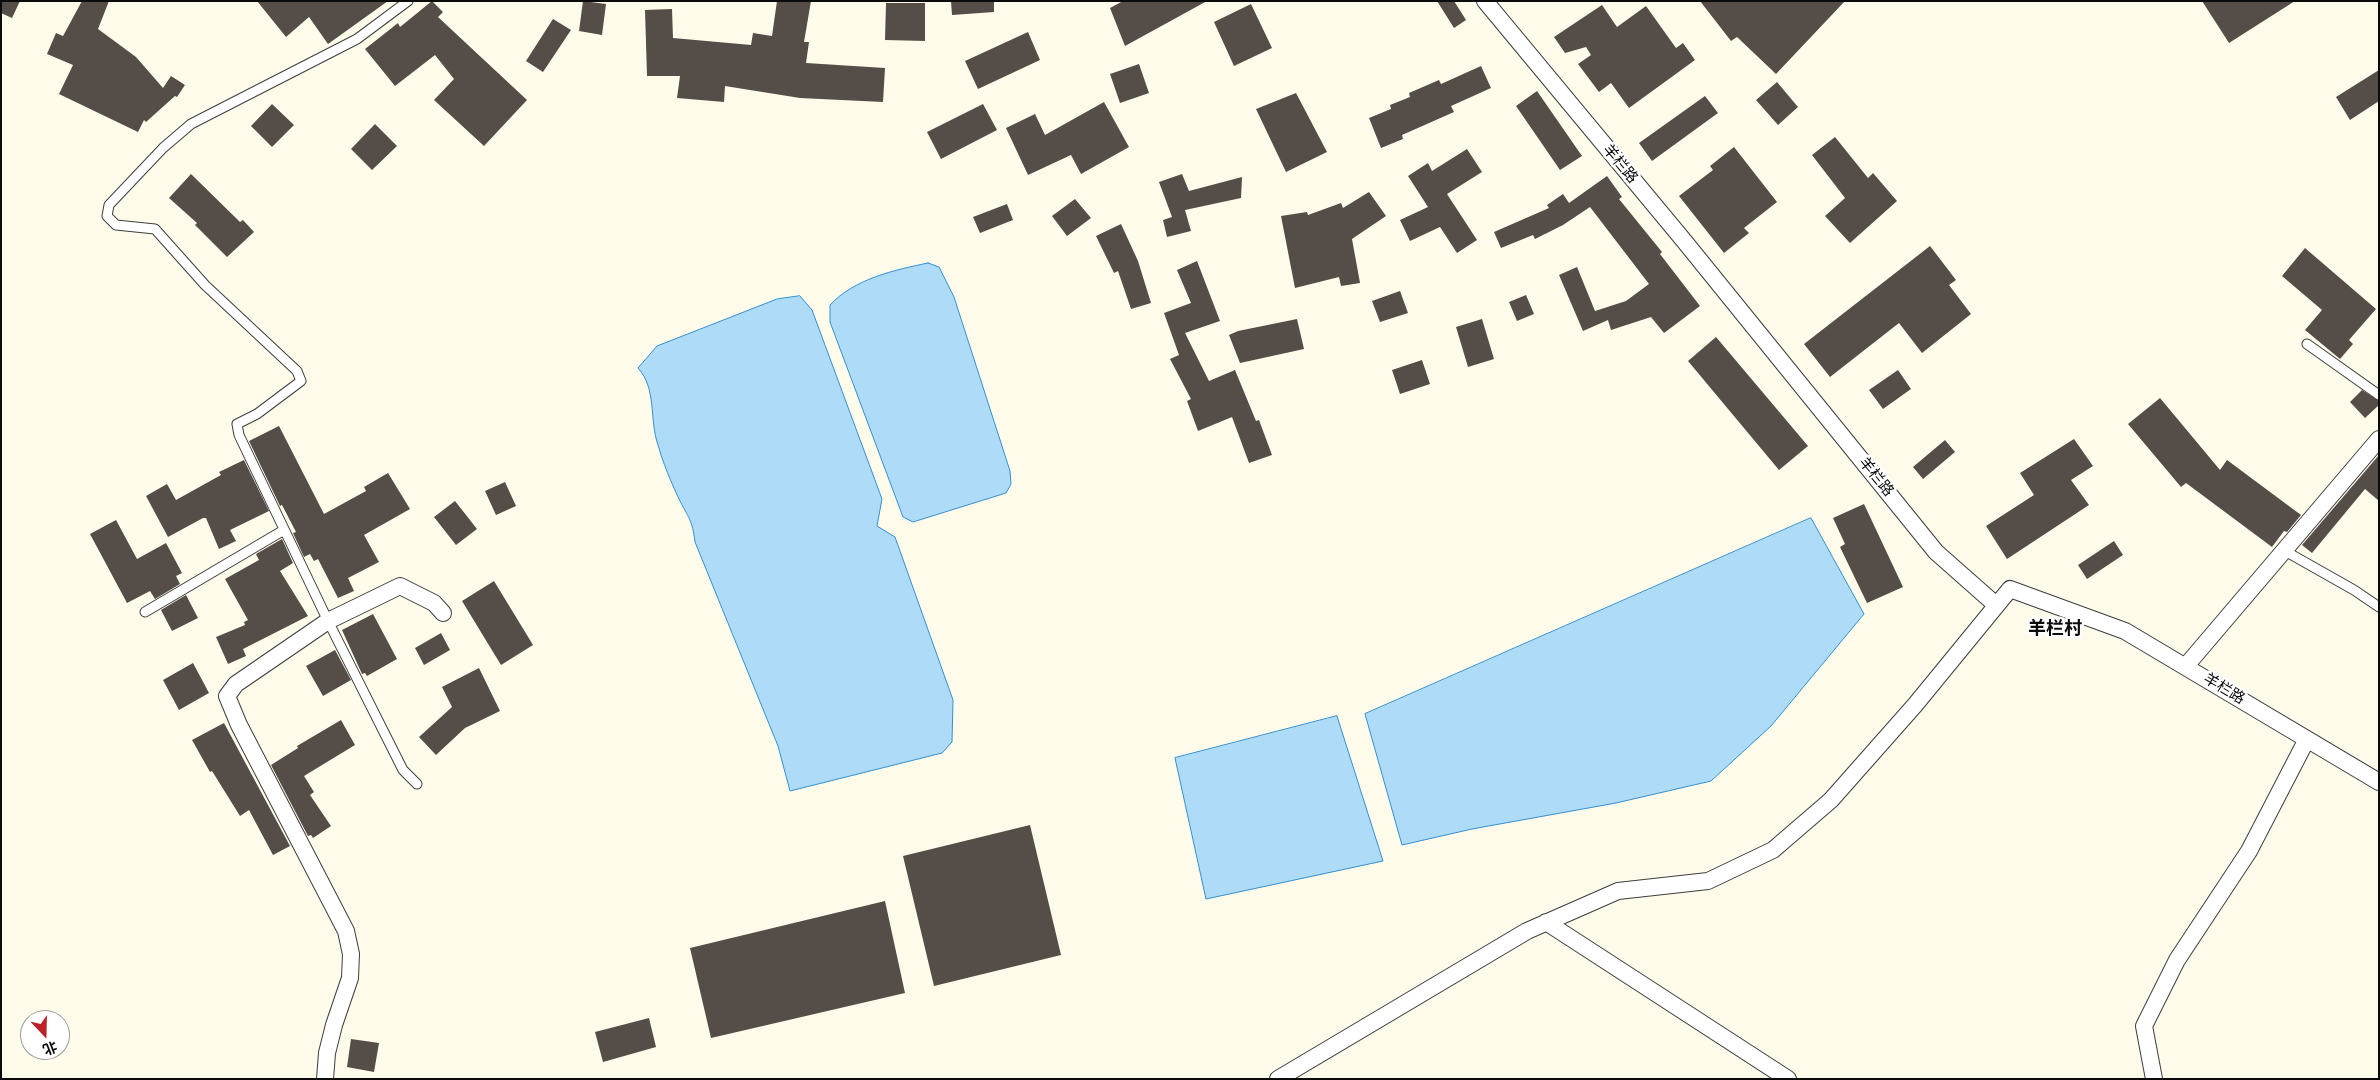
<!DOCTYPE html>
<meta charset="utf-8">
<style>
body{margin:0}
#map{position:relative;width:2380px;height:1080px;overflow:hidden;background:#fffbea;font-family:"Libre Baskerville","Noto Sans SC",serif}
canvas{display:block}
.frame{position:absolute;inset:0;border:2px solid #0b0b0b;pointer-events:none}
.north{position:absolute;left:20px;top:1010px;width:50px;height:50px;box-sizing:border-box;background:#fff;border:1px solid #9d9d9d;border-radius:50%;rotate:159deg;font-size:14px;font-weight:700;line-height:20px;text-align:center;color:#0b0b0b}
.north::after{content:'';display:block;margin:auto;width:18px;height:22px;background:#bc2228;clip-path:polygon(50% 0,100% 100%,50% 72%,0 100%)}
</style>
<div id="map">
<canvas width="2380" height="1080"></canvas>
<div class="frame"></div>
<div class="north">北</div>
</div>
<script>
const g = document.querySelector('canvas').getContext('2d');
g.lineJoin = 'round';
function fill(path, color) { g.fillStyle = color; g.fill(path, 'evenodd'); }
function trace(path, color, width, dash) { g.strokeStyle = color; g.lineWidth = width; g.lineCap = dash ? 'butt' : 'round'; g.setLineDash(dash || []); g.stroke(path); }
function drawText(font, color, halo, rows, align = 'center') {
  g.font = font + ' "Libre Baskerville","Noto Sans SC",serif'; g.lineWidth = 5; g.setLineDash([]); g.textBaseline = 'middle'; g.strokeStyle = halo; g.fillStyle = color; for (const [text, x, y, turn = 0] of rows) {
    g.save(); g.translate(x, y); g.rotate((+turn || 0) * Math.PI / 180); g.textAlign = isNaN(turn) ? turn : align; if (halo) g.strokeText(text, 0, 0); g.fillText(text, 0, 0); g.restore();
  }
}
const water = new Path2D(`
 M 928,263 L 939,267 L 954,297 L 1010,471 L 1011,484 L 1006,493 L 913,522 L 903,517 L 830,322 L 830,305 C 854,279 894,270 928,263 Z
 M 800,296 L 812,310 L 882,499 L 877,526 L 895,537 L 953,700 L 952,742 L 942,753 L 790,791 L 778,746 L 695,542 C 692,519 689,519 679,499 C 671,482 663,463 658,445 C 649,419 657,389 638,368 L 657,346 L 777,299 Z
 M 1811,518 L 1864,614 L 1771,726 L 1711,781 L 1616,803 L 1472,829 L 1402,845 L 1365,714 Z
 M 1337,716 L 1383,861 L 1206,899 L 1175,758 Z`);
const building = new Path2D(`
 M 1,1 L 20,1 L 12,18 L 1,13 Z
 M 82,1 L 109,1 L 98,29 L 136,57 L 163,88 L 171,76 L 185,85 L 177,97 L 175,96 L 146,122 L 144,120 L 138,132 L 59,94 L 73,65 L 47,54 L 56,33 L 63,36 Z
 M 257,1 L 388,1 L 328,44 L 309,17 L 286,37 Z
 M 432,1 L 443,12 L 438,17 L 527,100 L 484,146 L 434,100 L 454,79 L 435,55 L 395,86 L 365,49 L 398,23 L 400,27 Z
 M 583,1 L 606,4 L 602,35 L 579,31 Z
 M 777,1 L 811,1 L 804,42 L 809,42 L 806,63 L 885,68 L 883,102 L 800,98 L 725,86 L 724,102 L 677,98 L 680,76 L 647,76 L 645,10 L 672,9 L 673,38 L 751,45 L 753,33 L 772,36 Z
 M 951,1 L 994,1 L 994,12 L 952,15 Z
 M 1123,1 L 1207,1 L 1125,46 L 1110,8 Z
 M 1437,1 L 1454,1 L 1466,20 L 1454,28 Z
 M 1700,1 L 1845,1 L 1776,74 L 1737,37 L 1731,41 Z
 M 2202,1 L 2295,1 L 2229,43 Z
 M 886,3 L 925,3 L 925,41 L 885,40 Z
 M 1251,4 L 1272,48 L 1234,66 L 1214,22 Z
 M 1602,5 L 1617,27 L 1646,6 L 1676,48 L 1683,43 L 1695,60 L 1629,108 L 1611,83 L 1599,92 L 1578,64 L 1591,55 L 1586,47 L 1565,53 L 1554,37 Z
 M 553,19 L 571,30 L 543,72 L 526,61 Z
 M 1028,32 L 1040,60 L 978,89 L 965,61 Z
 M 1139,64 L 1149,93 L 1120,103 L 1110,74 Z
 M 1481,66 L 1491,88 L 1451,106 L 1454,112 L 1402,135 L 1403,139 L 1381,148 L 1369,118 L 1391,109 L 1390,105 L 1410,97 L 1409,93 L 1439,80 L 1441,84 Z
 M 2379,70 L 2379,101 L 2350,120 L 2336,97 Z
 M 1777,82 L 1798,107 L 1778,125 L 1756,100 Z
 M 1537,91 L 1582,156 L 1560,170 L 1516,106 Z
 M 1296,93 L 1327,152 L 1286,172 L 1256,109 Z
 M 1705,96 L 1718,113 L 1652,161 L 1639,143 Z
 M 1104,102 L 1129,147 L 1081,174 L 1071,155 L 1028,175 L 1006,128 L 1035,114 L 1045,135 Z
 M 272,104 L 294,125 L 272,147 L 251,126 Z
 M 983,104 L 997,130 L 941,159 L 927,132 Z
 M 375,124 L 397,146 L 372,170 L 351,149 Z
 M 1835,137 L 1868,178 L 1873,173 L 1897,201 L 1850,243 L 1825,216 L 1845,198 L 1812,155 Z
 M 1734,147 L 1777,202 L 1744,228 L 1749,233 L 1724,253 L 1679,196 L 1713,170 L 1710,166 Z
 M 1467,149 L 1482,172 L 1447,194 L 1477,240 L 1457,253 L 1440,227 L 1410,241 L 1400,220 L 1428,207 L 1408,176 L 1428,163 L 1432,171 Z
 M 191,174 L 240,222 L 243,220 L 254,232 L 227,257 L 195,225 L 197,223 L 169,198 Z
 M 1182,174 L 1189,191 L 1242,177 L 1241,198 L 1185,210 L 1191,231 L 1167,237 L 1163,220 L 1172,217 L 1159,182 Z
 M 1607,176 L 1622,197 L 1619,199 L 1662,252 L 1660,254 L 1700,306 L 1664,333 L 1651,317 L 1611,330 L 1608,320 L 1583,331 L 1559,275 L 1577,267 L 1595,311 L 1626,301 L 1649,284 L 1590,207 L 1563,225 L 1535,239 L 1533,235 L 1501,248 L 1494,232 L 1549,208 L 1547,205 L 1563,194 L 1569,203 Z
 M 1369,192 L 1386,216 L 1352,239 L 1360,283 L 1341,286 L 1339,277 L 1295,288 L 1281,216 L 1307,212 L 1308,215 L 1341,203 L 1343,208 Z
 M 1075,199 L 1091,218 L 1067,236 L 1052,216 Z
 M 1007,204 L 1013,220 L 980,233 L 973,217 Z
 M 1121,224 L 1138,261 L 1151,303 L 1131,309 L 1118,271 L 1114,273 L 1096,236 Z
 M 1930,246 L 1956,280 L 1949,285 L 1971,314 L 1922,353 L 1899,323 L 1830,377 L 1804,344 Z
 M 2305,248 L 2376,309 L 2349,340 L 2353,344 L 2340,359 L 2305,330 L 2322,310 L 2282,276 Z
 M 1197,261 L 1220,321 L 1185,333 L 1209,381 L 1235,370 L 1256,421 L 1259,420 L 1272,455 L 1249,463 L 1232,417 L 1198,431 L 1187,401 L 1191,399 L 1170,359 L 1179,355 L 1164,313 L 1191,303 L 1177,270 Z
 M 1400,291 L 1408,313 L 1380,322 L 1372,301 Z
 M 1526,295 L 1534,314 L 1517,321 L 1509,302 Z
 M 1297,319 L 1304,349 L 1240,363 L 1229,335 L 1238,331 Z
 M 1482,319 L 1494,359 L 1468,367 L 1456,327 Z
 M 1716,337 L 1808,446 L 1779,470 L 1688,361 Z
 M 1422,360 L 1430,384 L 1400,394 L 1392,370 Z
 M 1898,370 L 1911,389 L 1883,409 L 1869,390 Z
 M 2362,390 L 2379,401 L 2379,405 L 2365,418 L 2350,402 Z
 M 2160,398 L 2220,470 L 2227,460 L 2301,515 L 2287,532 L 2284,531 L 2272,547 L 2186,483 L 2181,487 L 2128,424 Z
 M 279,426 L 324,514 L 366,491 L 364,487 L 388,473 L 410,509 L 364,535 L 379,562 L 348,578 L 354,591 L 338,598 L 318,559 L 314,561 L 310,554 L 304,557 L 293,533 L 296,532 L 282,505 L 280,506 L 249,441 Z
 M 2074,439 L 2093,466 L 2071,480 L 2089,505 L 2007,559 L 1986,526 L 2034,495 L 2020,473 Z
 M 1945,440 L 1955,452 L 1923,479 L 1913,467 Z
 M 2379,455 L 2379,501 L 2365,489 L 2312,553 L 2302,545 Z
 M 244,460 L 269,511 L 230,530 L 236,541 L 219,549 L 206,518 L 203,518 L 168,537 L 146,496 L 167,484 L 176,500 L 221,475 L 219,472 Z
 M 505,482 L 516,506 L 496,515 L 485,491 Z
 M 455,501 L 477,529 L 456,545 L 434,517 Z
 M 1864,504 L 1903,587 L 1867,603 L 1840,547 L 1845,544 L 1833,518 Z
 M 116,520 L 137,559 L 166,543 L 182,573 L 176,576 L 180,584 L 155,599 L 150,591 L 127,603 L 90,534 Z
 M 282,539 L 293,563 L 280,571 L 308,616 L 243,649 L 246,656 L 228,664 L 216,637 L 245,625 L 244,622 L 248,620 L 225,579 L 259,560 L 256,554 Z
 M 2114,541 L 2123,555 L 2087,579 L 2078,565 Z
 M 494,581 L 533,645 L 501,665 L 462,601 Z
 M 186,595 L 198,618 L 172,631 L 161,610 Z
 M 373,614 L 397,659 L 367,676 L 365,673 L 362,674 L 342,630 Z
 M 441,633 L 450,650 L 424,665 L 415,648 Z
 M 335,650 L 351,680 L 323,696 L 306,666 Z
 M 193,663 L 209,693 L 179,710 L 163,680 Z
 M 479,668 L 500,711 L 465,728 L 436,755 L 419,737 L 452,707 L 442,687 Z
 M 341,720 L 355,745 L 304,776 L 314,792 L 310,795 L 331,826 L 313,838 L 311,835 L 308,836 L 271,765 L 298,748 L 297,746 Z
 M 224,723 L 290,846 L 273,855 L 249,810 L 240,816 L 212,771 L 210,772 L 192,740 Z
 M 1030,825 L 1061,955 L 934,986 L 903,856 Z
 M 885,901 L 905,993 L 711,1038 L 690,948 Z
 M 649,1018 L 656,1047 L 603,1062 L 595,1032 Z
 M 351,1039 L 379,1043 L 374,1072 L 347,1067 Z`);
const lane = new Path2D(`
 M 408,1 L 357,39 L 191,124 L 163,148 L 109,205 L 107,216 L 116,225 L 155,229 L 205,285 L 297,371 L 301,381 L 257,414 L 237,424 L 239,435 L 328,621 L 403,770 L 417,784
 M 2307,344 L 2379,395
 M 2285,551 L 2354,590 L 2379,607
 M 145,612 L 284,530`);
const street = new Path2D(`
 M 1485,1 L 1685,242 L 1936,552 L 1996,605
 M 2185,667 L 2379,439
 M 1546,922 L 1788,1079
 M 325,1079 L 327,1053 L 334,1025 L 350,978 L 351,954 L 346,931 L 239,725 L 227,696 L 236,684 L 328,621 L 400,586 L 434,603 L 443,613
 M 1278,1079 L 1527,931 L 1618,891 L 1708,881 L 1773,850 L 1831,800 L 1915,705 L 2010,589 L 2125,631 L 2379,782
 M 2154,1079 L 2144,1026 L 2177,960 L 2249,851 L 2307,739`);
const streetNames = [
 ["羊栏路",1620,164,50],
 ["羊栏路",1876,477,51],
 ["羊栏路",2224,689,31]
];
const quarterNames = [
 ["羊栏村",2055,629]
];
fill(water, '#aedbf7');
trace(water, '#348fcf', 1);
fill(building, '#544d48');
trace(lane, '#3e3e3e', 11);
trace(street, '#3e3e3e', 18);
trace(lane, '#fff', 9);
trace(street, '#fff', 16);
drawText('15px', '#0b0b0b', '#fff', streetNames);
drawText('bold 18px', '#0b0b0b', '#fff', quarterNames);
</script>
